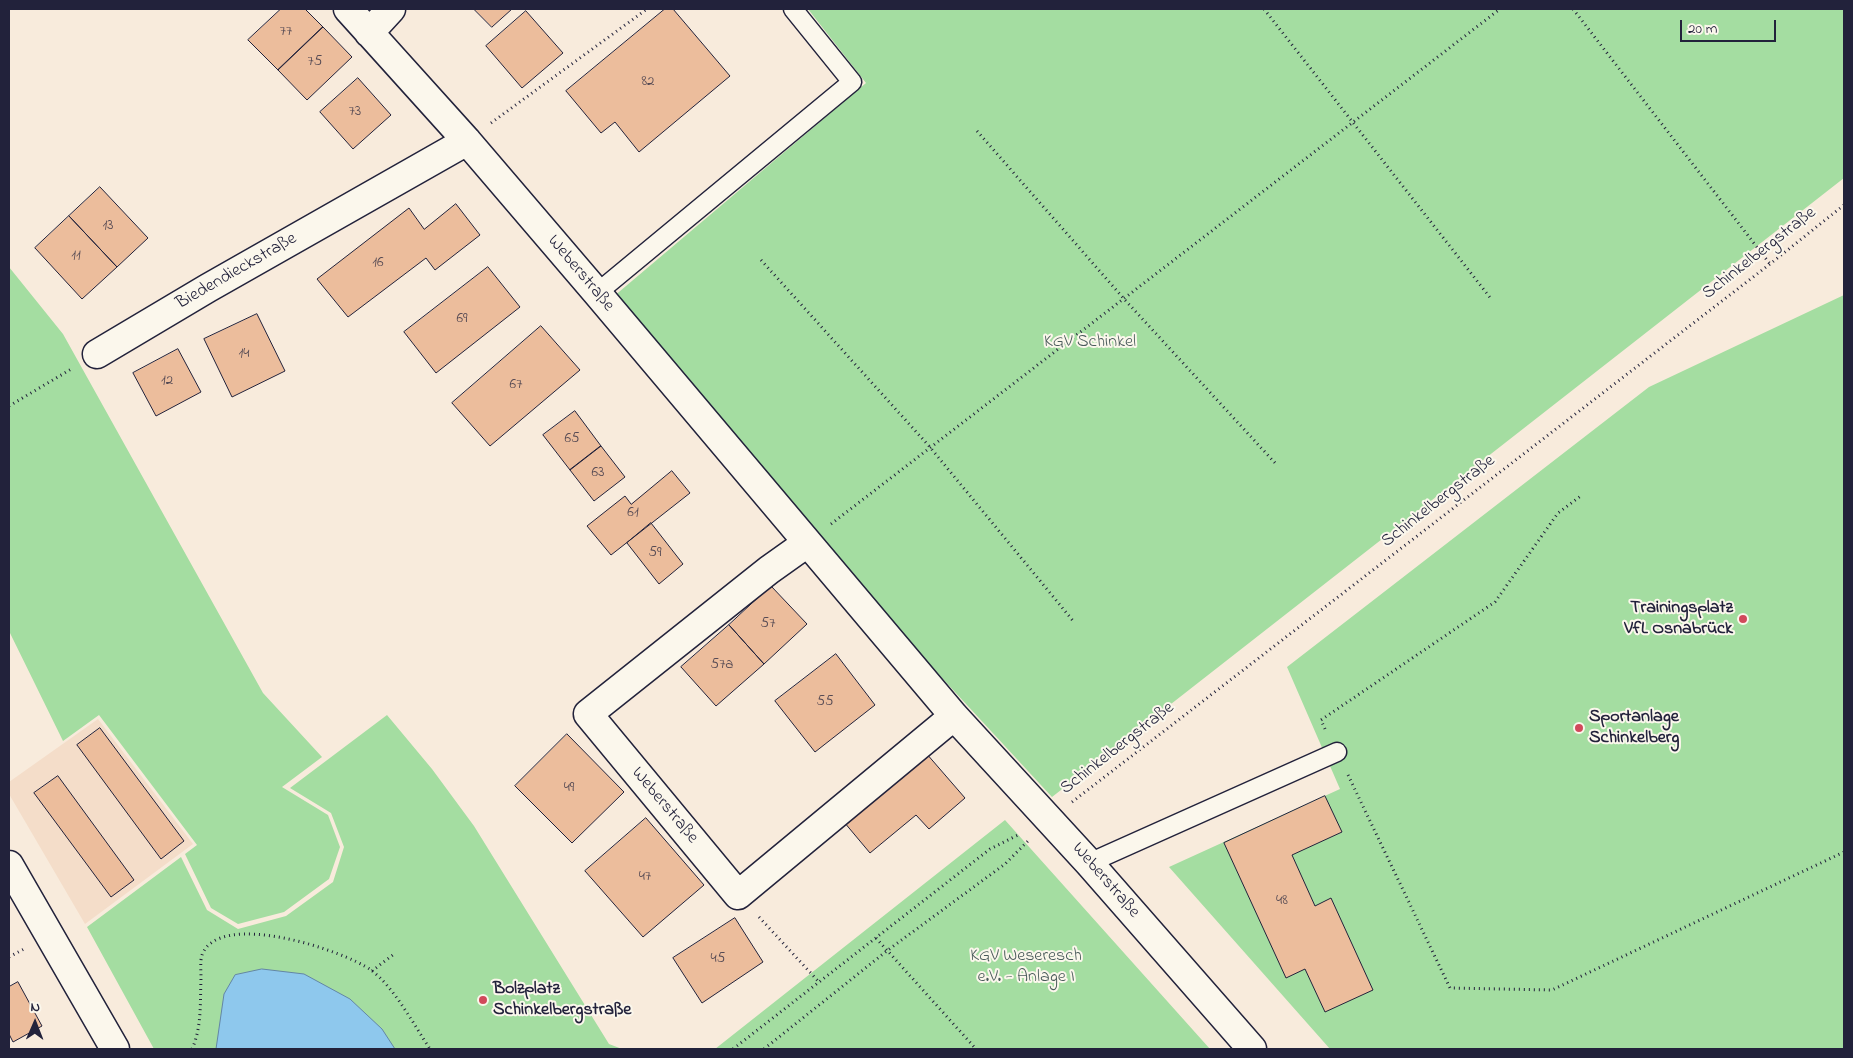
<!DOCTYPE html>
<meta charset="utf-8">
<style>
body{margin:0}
#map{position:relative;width:1853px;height:1058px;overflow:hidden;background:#f8ebdc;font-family:"Indie Flower",sans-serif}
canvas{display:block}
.frame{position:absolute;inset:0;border:10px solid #22223b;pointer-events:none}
.north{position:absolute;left:10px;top:998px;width:50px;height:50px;-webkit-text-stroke:4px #fbf7ec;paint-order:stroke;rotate:1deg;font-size:14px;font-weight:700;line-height:20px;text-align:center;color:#22223b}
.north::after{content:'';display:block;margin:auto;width:18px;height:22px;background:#22223b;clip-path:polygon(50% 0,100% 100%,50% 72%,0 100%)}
.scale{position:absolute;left:1680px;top:20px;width:96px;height:22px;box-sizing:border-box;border:2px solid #22223b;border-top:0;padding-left:6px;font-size:15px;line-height:18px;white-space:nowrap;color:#22223b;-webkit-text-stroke:4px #fbf7ec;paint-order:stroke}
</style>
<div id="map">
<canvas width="1853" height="1058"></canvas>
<div class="frame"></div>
<div class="north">N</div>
<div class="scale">20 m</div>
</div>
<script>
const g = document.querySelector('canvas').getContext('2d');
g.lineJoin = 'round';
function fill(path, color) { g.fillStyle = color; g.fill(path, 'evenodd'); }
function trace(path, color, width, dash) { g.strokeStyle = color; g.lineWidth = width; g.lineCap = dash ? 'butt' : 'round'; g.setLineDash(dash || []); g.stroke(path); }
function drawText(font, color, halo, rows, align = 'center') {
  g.font = font + ' "Indie Flower",sans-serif'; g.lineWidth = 4; g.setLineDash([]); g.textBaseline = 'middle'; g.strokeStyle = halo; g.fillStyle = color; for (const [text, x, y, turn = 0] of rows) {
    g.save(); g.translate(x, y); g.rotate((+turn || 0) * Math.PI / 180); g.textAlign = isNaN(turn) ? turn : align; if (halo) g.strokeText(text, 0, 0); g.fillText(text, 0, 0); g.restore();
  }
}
const built = new Path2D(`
 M 98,719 L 193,844 L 85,924 L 9,794 L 9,782 Z`);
const green = new Path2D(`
 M 808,9 L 1844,9 L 1844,178 L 1052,797 L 600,308 L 866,83 Z
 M 9,267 L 63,334 L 263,693 L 322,757 L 282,787 L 328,815 L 340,847 L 329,879 L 284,912 L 238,924 L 211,908 L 185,854 L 197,845 L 99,715 L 63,741 L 9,631 Z
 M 1844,295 L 1844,1049 L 1330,1049 L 1169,867 L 1340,789 L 1287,667 L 1649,387 Z
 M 387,715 L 432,769 L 474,826 L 609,1044 L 622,1049 L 154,1049 L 87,927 L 181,857 L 207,910 L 238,929 L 286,916 L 333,882 L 344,847 L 331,813 L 290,788 Z
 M 1005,820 L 1210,1049 L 715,1049 Z`);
const water = new Path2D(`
 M 262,969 L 304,974 L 350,999 L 382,1029 L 395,1049 L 216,1049 L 224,994 L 235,975 Z`);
const building = new Path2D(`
 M 281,9 L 305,9 L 323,27 L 278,70 L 248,40 Z
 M 474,9 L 512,9 L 492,27 Z
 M 665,9 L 673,9 L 730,76 L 639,152 L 615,122 L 601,133 L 566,91 Z
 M 526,11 L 563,53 L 522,88 L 486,46 Z
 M 323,27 L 352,57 L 307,100 L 278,70 Z
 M 358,78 L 391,115 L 353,149 L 320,112 Z
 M 100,187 L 148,238 L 117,267 L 69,216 Z
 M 456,204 L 480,235 L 435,270 L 426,258 L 348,317 L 317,279 L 409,208 L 424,229 Z
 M 69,216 L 117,267 L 82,299 L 35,248 Z
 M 488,267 L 520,307 L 436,373 L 404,332 Z
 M 257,314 L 285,371 L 232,397 L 204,339 Z
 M 541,326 L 580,370 L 490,446 L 452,403 Z
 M 178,349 L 201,392 L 156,416 L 133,373 Z
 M 575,411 L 601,446 L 570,470 L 543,435 Z
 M 601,446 L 625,477 L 594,501 L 570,470 Z
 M 672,471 L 690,493 L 611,555 L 587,526 L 625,496 L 631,504 Z
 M 651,523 L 683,564 L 659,584 L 627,543 Z
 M 771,586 L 807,624 L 764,664 L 729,625 Z
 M 729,625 L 764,664 L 716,706 L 681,667 Z
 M 836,654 L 875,705 L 815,752 L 775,701 Z
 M 100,728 L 184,841 L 161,859 L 77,745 Z
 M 567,734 L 624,792 L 572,843 L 515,786 Z
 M 926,753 L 965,798 L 929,829 L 916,815 L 870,853 L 844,822 Z
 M 58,776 L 134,880 L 111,897 L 34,793 Z
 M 1325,796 L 1342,832 L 1292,855 L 1315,906 L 1331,898 L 1373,990 L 1325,1012 L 1305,969 L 1286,978 L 1224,843 Z
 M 646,818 L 704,885 L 643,937 L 585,871 Z
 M 735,918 L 763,962 L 702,1003 L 673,958 Z
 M 18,982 L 42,1026 L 13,1042 L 9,1034 L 9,987 Z`);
const path = new Path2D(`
 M 1264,9 L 1492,300
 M 1573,9 L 1770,264
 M 491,123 L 647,9
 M 977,131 L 1125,300 L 1276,464
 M 761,260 L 929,446 L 1074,622
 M 9,406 L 73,368
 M 831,524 L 1500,9
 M 1325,729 L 1321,720 L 1495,602 L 1558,513 L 1582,495
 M 1348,775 L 1450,988 L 1552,990 L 1844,852
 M 1072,802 L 1770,264 L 1844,205
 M 759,917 L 819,982
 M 876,938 L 976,1049
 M 9,957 L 24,949
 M 372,971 L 394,954
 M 192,1049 C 202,1027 200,1002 201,978 C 201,971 200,961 202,955 C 219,909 343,950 371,970 C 394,987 414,1025 430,1049
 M 733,1049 L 990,849 L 1020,834
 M 764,1049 L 888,950 L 1005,864 L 1028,841`);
const service = new Path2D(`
 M 597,293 L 852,82 L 793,9
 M 1089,863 L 1337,752`);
const minor = new Path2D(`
 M 348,9 L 467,141 L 597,293 L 954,716 L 1089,863 L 1252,1049
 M 369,33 L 391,9
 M 97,354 L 208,288 L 467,141
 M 807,543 L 769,570 L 588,714 L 738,895 L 954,716
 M 9,865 L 115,1049`);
const markers = [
 [1743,619,5,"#d1495b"],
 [1579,728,5,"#d1495b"],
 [483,1000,5,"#d1495b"]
];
const numberNames = [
 ["77",286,33],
 ["75",315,63],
 ["82",648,83],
 ["73",355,113],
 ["13",108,227],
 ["11",76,257],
 ["16",378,264],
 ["69",462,320],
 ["14",244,355],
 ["12",167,382],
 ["67",516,386],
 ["65",572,440],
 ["63",598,474],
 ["61",633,514],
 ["59",655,554],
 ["57",768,625],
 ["57a",722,666],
 ["55",825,703],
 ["49",569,789],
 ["47",645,878],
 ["48",1282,902],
 ["45",718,960]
];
const streetNames = [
 ["Schinkelbergstraße",1760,254,-38],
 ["Biedendieckstraße",237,272,-30],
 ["Weberstraße",580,274,50],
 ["Schinkelbergstraße",1439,502,-38],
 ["Schinkelbergstraße",1118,749,-38],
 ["Weberstraße",664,806,50],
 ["Weberstraße",1105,881,49]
];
const parkNames = [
 ["KGV Schinkel",1090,343],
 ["KGV Weseresch",1026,957],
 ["e.V. - Anlage I",1026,978]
];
const poiNames = [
 ["Trainingsplatz",1733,609,"right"],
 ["VfL Osnabrück",1733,630,"right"],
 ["Sportanlage",1589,718],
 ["Schinkelberg",1589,739],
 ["Bolzplatz",493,990],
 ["Schinkelbergstraße",493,1011]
];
fill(built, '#f4ddc9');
fill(green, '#a4dda1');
fill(water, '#8ec8ed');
trace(water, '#6386a6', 1);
fill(building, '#ecbd9c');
trace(building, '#22223b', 1);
trace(service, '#22223b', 21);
trace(minor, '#22223b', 31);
trace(path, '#22223b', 3, [1, 4]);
trace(service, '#fbf7ec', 18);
trace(minor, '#fbf7ec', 28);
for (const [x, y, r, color] of markers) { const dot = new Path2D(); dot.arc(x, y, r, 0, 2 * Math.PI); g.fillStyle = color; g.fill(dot); trace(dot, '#fbf7ec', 2); }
drawText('15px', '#544953', null, numberNames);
drawText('18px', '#22223b', '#fbf7ec', streetNames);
drawText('18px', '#495a5a', '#fbf7ec', parkNames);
drawText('bold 18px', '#22223b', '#fbf7ec', poiNames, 'left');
</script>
